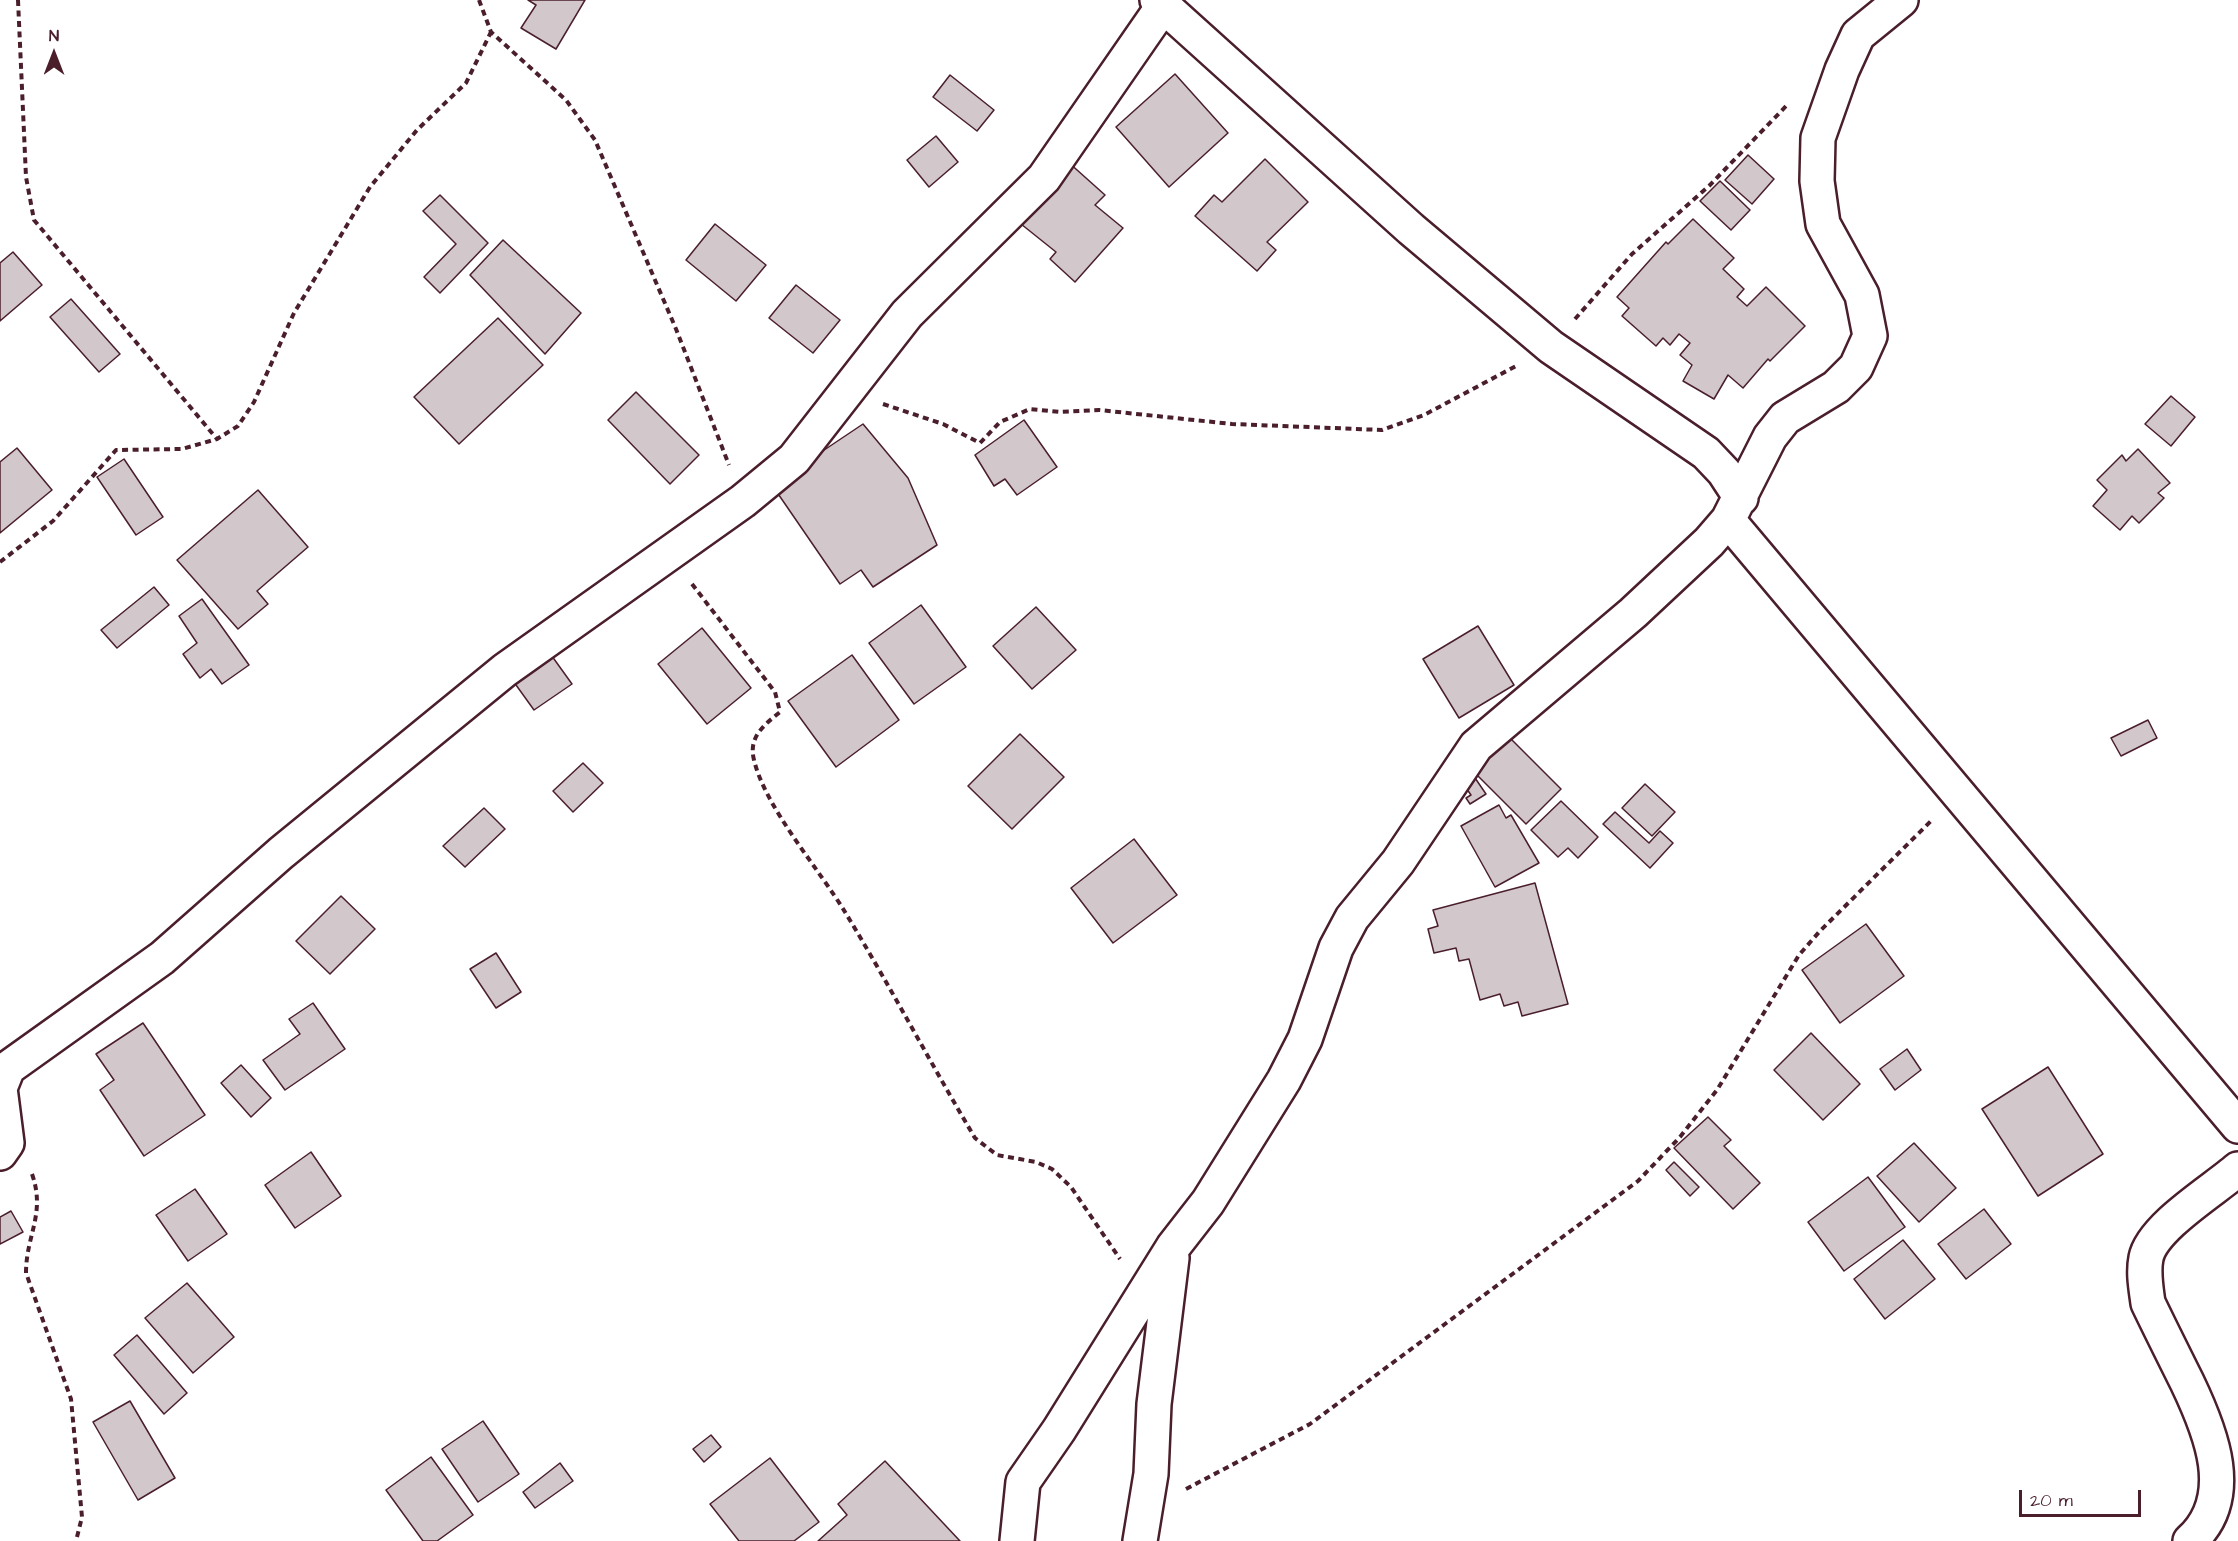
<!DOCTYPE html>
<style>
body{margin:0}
#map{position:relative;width:2238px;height:1541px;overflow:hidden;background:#fff;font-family:"Architects Daughter",sans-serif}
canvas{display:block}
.north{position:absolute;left:24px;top:24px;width:60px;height:60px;-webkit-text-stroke:4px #fff;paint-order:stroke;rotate:0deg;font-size:16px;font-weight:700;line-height:24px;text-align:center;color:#4a1f2b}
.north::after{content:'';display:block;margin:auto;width:21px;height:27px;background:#4a1f2b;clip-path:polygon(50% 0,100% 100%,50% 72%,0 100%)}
.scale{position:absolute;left:2019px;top:1490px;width:122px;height:27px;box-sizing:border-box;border:3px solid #4a1f2b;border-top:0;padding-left:8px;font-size:18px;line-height:21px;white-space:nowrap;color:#4a1f2b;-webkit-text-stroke:4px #fff;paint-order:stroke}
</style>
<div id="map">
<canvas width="2238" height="1541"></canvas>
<div class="north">N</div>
<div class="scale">20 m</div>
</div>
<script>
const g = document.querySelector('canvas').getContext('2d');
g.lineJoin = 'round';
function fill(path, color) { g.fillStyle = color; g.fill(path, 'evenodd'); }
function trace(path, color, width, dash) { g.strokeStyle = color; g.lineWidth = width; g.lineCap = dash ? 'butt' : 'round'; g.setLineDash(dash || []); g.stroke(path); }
const building = new Path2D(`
 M 528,0 L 585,0 L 556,49 L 521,28 L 536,5 Z
 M 1175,74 L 1228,133 L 1169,187 L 1116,127 Z
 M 950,75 L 994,110 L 977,131 L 933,97 Z
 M 936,136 L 958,162 L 929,187 L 907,160 Z
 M 1748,155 L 1774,179 L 1752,204 L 1725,180 Z
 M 1265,159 L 1308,202 L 1267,242 L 1276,250 L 1257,271 L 1195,216 L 1214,195 L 1222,202 Z
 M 1067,161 L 1105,195 L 1095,205 L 1123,228 L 1075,282 L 1050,259 L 1056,252 L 1021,224 Z
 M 1720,181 L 1750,210 L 1731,230 L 1700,201 Z
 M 440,195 L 488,243 L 440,293 L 424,277 L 456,244 L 423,211 Z
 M 1693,219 L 1734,258 L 1723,269 L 1744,289 L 1737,297 L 1747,306 L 1766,287 L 1805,326 L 1770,361 L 1768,359 L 1743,388 L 1728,375 L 1714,399 L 1683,381 L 1692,365 L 1680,355 L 1690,343 L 1679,334 L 1670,345 L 1663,338 L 1656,346 L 1622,316 L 1629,308 L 1617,297 L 1666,242 L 1668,244 Z
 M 715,224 L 766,265 L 736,301 L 686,260 Z
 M 503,240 L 581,313 L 545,354 L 470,275 Z
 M 13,252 L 42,285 L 0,321 L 0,263 Z
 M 796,285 L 840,320 L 813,353 L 769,318 Z
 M 71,299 L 120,354 L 99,372 L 50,317 Z
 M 498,318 L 543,365 L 459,444 L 414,397 Z
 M 636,392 L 699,455 L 670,484 L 608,420 Z
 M 2171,396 L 2195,417 L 2171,446 L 2145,424 Z
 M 1024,420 L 1057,467 L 1017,495 L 1005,479 L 994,486 L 975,455 Z
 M 863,424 L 908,478 L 937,545 L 873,587 L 861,570 L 840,584 L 772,485 Z
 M 17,448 L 52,490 L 0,533 L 0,462 Z
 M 2138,449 L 2170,483 L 2158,493 L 2164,498 L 2139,523 L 2132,516 L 2120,530 L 2093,506 L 2107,490 L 2097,480 L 2122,455 L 2126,461 Z
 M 124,459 L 163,517 L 136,535 L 97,477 Z
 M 258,490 L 308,547 L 257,591 L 268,604 L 238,629 L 177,560 Z
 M 154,587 L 169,605 L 117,648 L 101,630 Z
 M 202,599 L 249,665 L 222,684 L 211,669 L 200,678 L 183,654 L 197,643 L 179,616 Z
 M 921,605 L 966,667 L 914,704 L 869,643 Z
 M 1036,607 L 1076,650 L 1032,689 L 993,646 Z
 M 1478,626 L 1514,685 L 1459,718 L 1423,659 Z
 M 702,628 L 751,688 L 707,724 L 658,664 Z
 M 549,652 L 572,684 L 534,710 L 511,678 Z
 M 852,655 L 899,720 L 836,767 L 788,701 Z
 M 2148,720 L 2157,738 L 2121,756 L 2111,738 Z
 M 1020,734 L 1064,777 L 1012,829 L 968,786 Z
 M 1508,736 L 1561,789 L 1526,824 L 1473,771 Z
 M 583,763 L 603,783 L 573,812 L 553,791 Z
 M 1473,775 L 1486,794 L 1470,804 L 1466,798 L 1471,795 L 1462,782 Z
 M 1645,784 L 1675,812 L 1652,836 L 1622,808 Z
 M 1561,801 L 1598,837 L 1578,858 L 1568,848 L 1558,857 L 1531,830 Z
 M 1499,805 L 1506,818 L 1511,815 L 1539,863 L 1495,887 L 1461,826 Z
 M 484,808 L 505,829 L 465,867 L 443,846 Z
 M 1615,812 L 1649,843 L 1660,831 L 1673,843 L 1650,868 L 1603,824 Z
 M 1134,839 L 1177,895 L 1113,943 L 1071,888 Z
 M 1535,883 L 1568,1004 L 1522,1016 L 1518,1002 L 1504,1006 L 1500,994 L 1480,1000 L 1469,959 L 1459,961 L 1456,948 L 1434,953 L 1428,929 L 1438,926 L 1433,910 Z
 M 341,896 L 375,929 L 330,974 L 296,941 Z
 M 1866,924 L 1904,976 L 1840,1023 L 1802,970 Z
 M 496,953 L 521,992 L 496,1008 L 470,969 Z
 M 313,1003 L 345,1049 L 285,1090 L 263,1060 L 300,1034 L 289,1019 Z
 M 143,1023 L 205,1115 L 144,1156 L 100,1090 L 114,1080 L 96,1054 Z
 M 1811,1033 L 1860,1084 L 1823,1120 L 1774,1070 Z
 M 1907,1049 L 1921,1070 L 1895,1090 L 1880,1069 Z
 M 241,1065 L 271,1098 L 251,1117 L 221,1083 Z
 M 2048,1067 L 2103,1154 L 2038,1196 L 1982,1109 Z
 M 1708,1117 L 1731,1140 L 1724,1146 L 1760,1183 L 1733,1209 L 1674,1148 Z
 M 1914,1143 L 1956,1188 L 1919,1222 L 1877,1176 Z
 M 311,1152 L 341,1196 L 295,1228 L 265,1185 Z
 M 1674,1162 L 1699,1187 L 1690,1196 L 1666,1170 Z
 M 1868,1177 L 1905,1227 L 1844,1271 L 1808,1222 Z
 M 195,1189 L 227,1234 L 188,1261 L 156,1215 Z
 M 1984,1209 L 2011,1244 L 1966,1279 L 1938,1244 Z
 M 11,1211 L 23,1232 L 0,1244 L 0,1217 Z
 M 1903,1240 L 1935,1279 L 1885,1319 L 1854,1279 Z
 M 187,1283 L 234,1337 L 193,1373 L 145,1318 Z
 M 137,1335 L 187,1393 L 164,1414 L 114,1355 Z
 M 130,1401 L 175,1478 L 138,1500 L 93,1422 Z
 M 483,1421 L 519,1474 L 478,1502 L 442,1449 Z
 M 711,1435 L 721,1447 L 704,1462 L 693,1449 Z
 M 431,1457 L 473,1515 L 437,1541 L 423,1541 L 386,1490 Z
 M 770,1458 L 819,1522 L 794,1541 L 739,1541 L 710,1504 Z
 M 885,1461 L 960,1541 L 818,1541 L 847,1515 L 838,1504 Z
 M 560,1463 L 573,1481 L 535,1508 L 523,1492 Z`);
const path = new Path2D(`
 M 18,0 L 26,177 L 34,220 L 217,439
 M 479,0 L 491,32 L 566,100 L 595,140 L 676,329 L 729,465
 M 1575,319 L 1632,254 L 1709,186 L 1789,103
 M 883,404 L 943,424 L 980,443 L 1000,422 L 1030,409 L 1060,412 L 1099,410 L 1232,424 L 1382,430 L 1424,415 L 1516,366
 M 0,562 L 53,521 L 116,450 L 182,449 L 217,439 L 238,426 L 254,402 L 294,313 L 370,187 L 417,130 L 466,83 L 491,32
 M 692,584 L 775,692 L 780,712 C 764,725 748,737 754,760 C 765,807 819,869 845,912 C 890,986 931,1064 975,1138 L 997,1155 L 1036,1162 L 1052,1169 L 1071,1187 L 1120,1259
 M 32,1174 C 46,1214 26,1235 26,1273 L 71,1399 L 82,1517 L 76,1541
 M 1186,1489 L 1310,1424 L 1638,1181 L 1680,1137 L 1717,1090 L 1799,955 L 1820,931 L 1931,821`);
const minor = new Path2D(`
 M 1157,0 L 1411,229 L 1551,347 L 1706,453 L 1724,472 L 1741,498
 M 1728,520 L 2238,1126
 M 0,1153 L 7,1143 L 0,1088 L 8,1068 L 162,958 L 281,853 L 505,670 L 743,501 L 794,459 L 907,314 L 1044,178 L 1163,6
 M 1017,1541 L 1023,1482 L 1059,1430 L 1173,1247 L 1208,1202 L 1284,1080 L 1305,1039 L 1336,948 L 1352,918 L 1398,862 L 1476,746 L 1633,613 L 1709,542 L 1728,520 L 1770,437 L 1785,418 L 1836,387 L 1856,367 L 1870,336 L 1862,295 L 1823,224 L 1817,181 L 1818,138 L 1842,70 L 1858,35 L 1901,0
 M 1140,1541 L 1151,1474 L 1154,1404 L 1172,1258
 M 2190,1541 C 2238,1498 2211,1432 2187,1382 C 2174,1356 2161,1330 2148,1303 C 2146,1288 2143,1273 2146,1258 C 2152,1227 2214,1190 2238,1169`);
fill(building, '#d2c7cb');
trace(building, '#4a1f2b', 1.5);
trace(minor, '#4a1f2b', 38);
trace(path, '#4a1f2b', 4, [6, 4.5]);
trace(minor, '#fff', 33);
</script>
